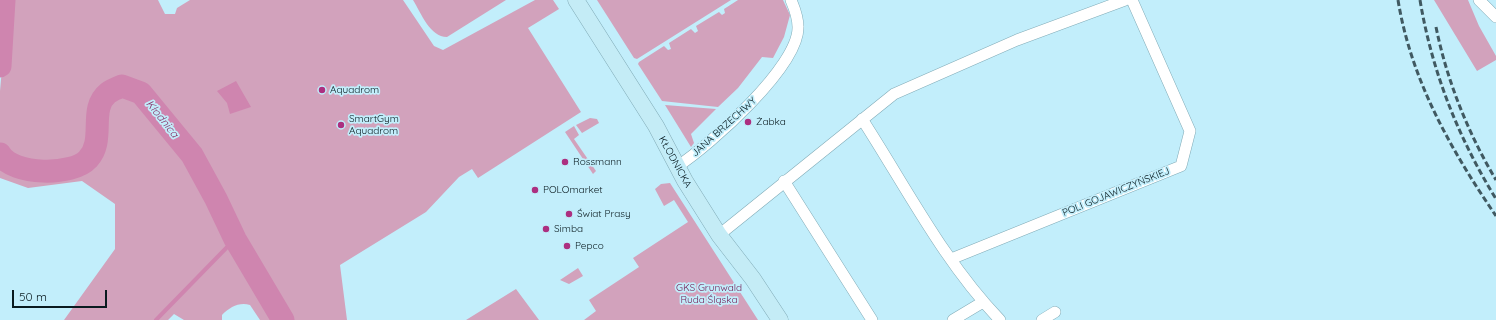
<!DOCTYPE html>
<meta charset="utf-8">
<style>
body{margin:0}
#map{position:relative;width:1496px;height:320px;overflow:hidden;background:#c2eefb;font-family:Quicksand,sans-serif}
canvas{display:block}
.scale{position:absolute;left:12px;top:290px;width:95px;height:18px;box-sizing:border-box;border:2px solid #091a1f;border-top:0;padding-left:5px;font-size:12px;line-height:14px;white-space:nowrap;color:#091a1f;-webkit-text-stroke:3px #c2eefb;paint-order:stroke}
</style>
<div id="map">
<canvas width="1496" height="320"></canvas>
<div class="scale">50 m</div>
</div>
<script>
const g = document.querySelector('canvas').getContext('2d');
g.lineJoin = 'round';
function fill(path, color) { g.fillStyle = color; g.fill(path, 'evenodd'); }
function trace(path, color, width, dash) { g.strokeStyle = color; g.lineWidth = width; g.lineCap = dash ? 'butt' : 'round'; g.setLineDash(dash || []); g.stroke(path); }
function drawText(font, color, halo, rows, align = 'center') {
  g.font = font + ' Quicksand,sans-serif'; g.lineWidth = 3.5; g.setLineDash([]); g.textBaseline = 'middle'; g.strokeStyle = halo; g.fillStyle = color; for (const [text, x, y, turn = 0] of rows) {
    g.save(); g.translate(x, y); g.rotate((+turn || 0) * Math.PI / 180); g.textAlign = isNaN(turn) ? turn : align; if (halo) g.strokeText(text, 0, 0); g.fillText(text, 0, 0); g.restore();
  }
}
const green = new Path2D(`
 M 8,0 L 158,0 L 165,14 L 175,14 L 177,8 L 190,0 L 403,0 L 434,46 L 443,50 L 535,0 L 553,0 L 559,9 L 528,28 L 581,112 L 478,178 L 472,169 L 459,177 L 426,212 L 340,265 L 347,320 L 284,320 L 236,238 L 217,199 L 193,155 L 142,92 L 122,85 C 112,90 101,96 97,107 C 96,110 97,116 97,119 C 97,133 97,145 88,157 C 74,177 13,174 0,152 L 0,91 Z
 M 413,0 L 506,0 L 447,37 C 430,37 421,13 413,0 Z
 M 597,0 L 731,0 L 637,59 L 634,58 Z
 M 738,0 L 783,0 L 790,15 L 784,37 L 773,58 L 762,57 L 738,88 L 718,107 L 662,101 L 638,64 L 639,62 L 664,46 L 668,50 L 671,49 L 669,43 L 691,29 L 695,33 L 698,31 L 696,26 L 719,12 L 722,15 L 725,13 L 724,9 Z
 M 1434,0 L 1468,0 L 1479,26 L 1496,56 L 1496,60 L 1477,71 Z
 M 122,87 L 141,94 L 191,156 L 215,200 L 234,241 L 281,320 L 260,320 L 250,305 C 239,302 230,307 222,315 L 222,320 L 184,320 L 174,314 L 168,320 L 64,320 L 115,249 L 115,204 L 82,181 L 28,188 L 0,178 L 0,156 C 6,166 25,171 36,172 C 68,174 96,167 99,131 C 100,124 97,114 99,107 C 102,97 114,91 122,87 Z
 M 665,105 L 716,109 L 691,134 L 694,143 L 691,147 Z
 M 590,118 L 597,119 L 599,123 L 582,133 L 576,125 Z
 M 574,126 L 579,135 L 574,139 L 596,171 L 593,174 L 565,132 Z
 M 670,183 L 758,320 L 584,320 L 596,311 L 589,300 L 639,267 L 633,258 L 688,222 L 674,200 L 664,206 L 656,191 L 655,189 L 661,184 Z
 M 578,268 L 583,276 L 569,284 L 560,280 Z
 M 516,289 L 539,320 L 466,320 Z`);
const water = new Path2D(`
 M 236,81 L 251,107 L 230,114 L 227,103 L 217,91 Z`);
const stream = new Path2D(`
 M 156,320 L 235,239`);
const river = new Path2D(`
 M 0,66 L 4,0
 M 0,154 C 13,176 73,176 88,159 C 106,140 88,109 108,93 C 112,90 117,88 122,86 L 141,93 L 192,155 L 216,199 L 235,239 L 283,320`);
const street = new Path2D(`
 M 1479,0 L 1496,17
 M 862,119 C 906,187 944,262 1000,320
 M 678,166 C 710,145 799,66 798,27 C 798,19 794,7 791,0
 M 784,181 L 872,320
 M 719,235 L 894,94 L 1017,40 L 1125,0
 M 951,259 L 1181,166 L 1190,131 L 1132,0
 M 953,320 L 983,302
 M 1042,320 L 1055,312`);
const secondary = new Path2D(`
 M 576,0 L 656,126 L 685,181 L 719,235 L 753,279 L 780,320`);
const rail = new Path2D(`
 M 1398,0 C 1411,80 1451,150 1496,216
 M 1420,0 C 1432,72 1458,137 1496,199
 M 1436,27 C 1447,81 1468,133 1496,180`);
const markers = [
 [322,90,4,"#ac2f80"],
 [748,122,4,"#ac2f80"],
 [341,125,4,"#ac2f80"],
 [565,162,4,"#ac2f80"],
 [535,190,4,"#ac2f80"],
 [569,214,4,"#ac2f80"],
 [546,229,4,"#ac2f80"],
 [567,246,4,"#ac2f80"]
];
const poiNames = [
 ["Aquadrom",330,90],
 ["SmartGym",349,119],
 ["Aquadrom",349,131],
 ["Żabka",756,122],
 ["Rossmann",573,162],
 ["POLOmarket",543,190],
 ["Świat Prasy",577,214],
 ["Simba",554,229],
 ["Pepco",575,246]
];
const streetNames = [
 ["JANA BRZECHWY",724,127,-42],
 ["KŁODNICKA",675,162,61],
 ["POLI GOJAWICZYŃSKIEJ",1116,192,-22]
];
const parkNames = [
 ["GKS Grunwald",709,288],
 ["Ruda Śląska",709,300]
];
const waterNames = [
 ["Kłodnica",162,119,51]
];
fill(green, '#d2a2bc');
fill(water, '#cf85af');
trace(stream, '#cf85af', 4);
trace(river, '#cf85af', 23);
trace(street, '#81abb7', 12);
trace(secondary, '#81abb7', 17);
trace(street, '#fff', 11);
trace(secondary, '#c4ecf6', 16);
trace(rail, '#405961', 3, [6, 3]);
for (const [x, y, r, color] of markers) { const dot = new Path2D(); dot.arc(x, y, r, 0, 2 * Math.PI); g.fillStyle = color; g.fill(dot); trace(dot, '#c2eefb', 1.5); }
drawText('10px', '#091a1f', '#c2eefb', poiNames, 'left');
drawText('10px', '#091a1f', '#c2eefb', streetNames);
drawText('10px', '#772058', '#c2eefb', parkNames);
drawText('italic 11px', '#893268', '#c2eefb', waterNames);
</script>
